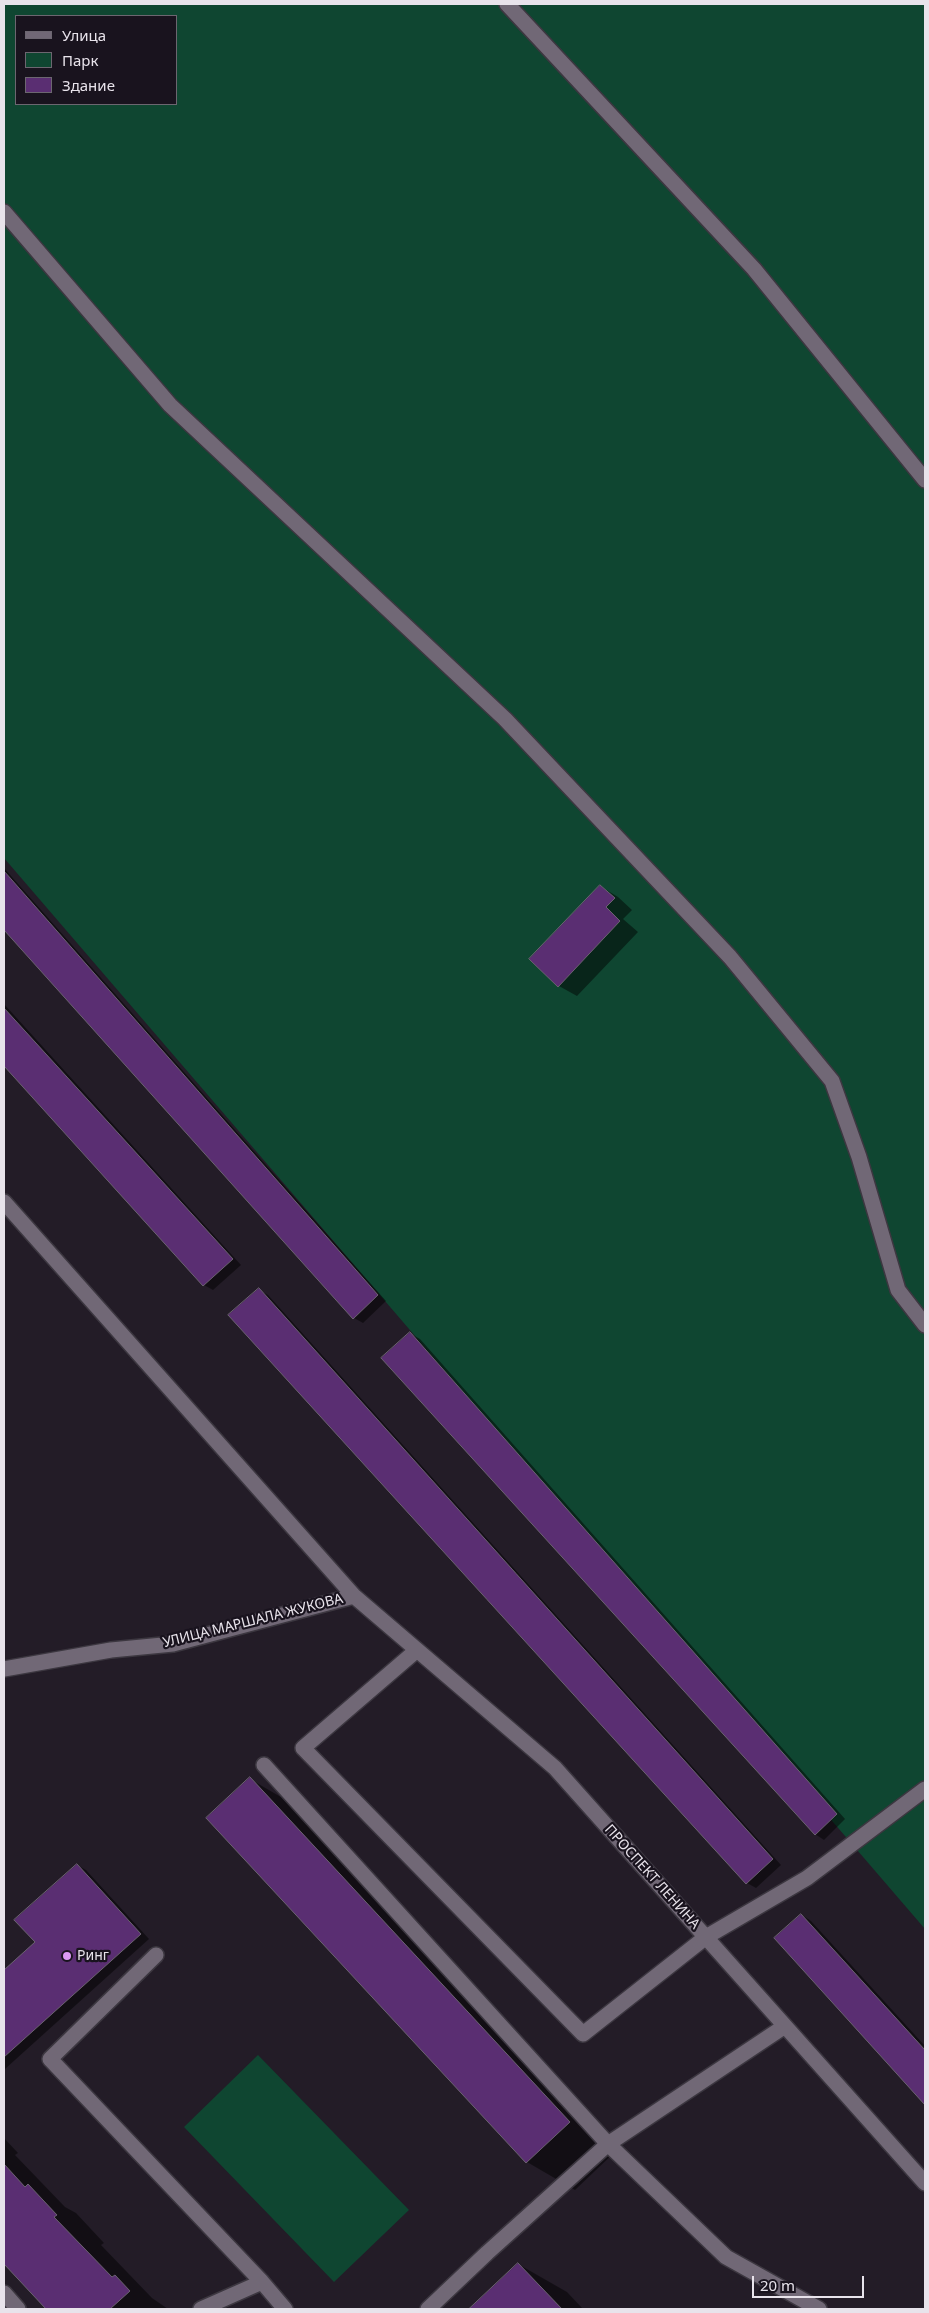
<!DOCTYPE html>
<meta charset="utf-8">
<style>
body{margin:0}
#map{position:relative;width:929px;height:2313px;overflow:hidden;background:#231c27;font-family:"Noto Sans",sans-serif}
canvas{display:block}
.frame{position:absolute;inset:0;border:5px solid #e8e3eb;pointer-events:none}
.legend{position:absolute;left:15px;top:15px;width:162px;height:90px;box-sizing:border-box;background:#19131e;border:1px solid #6c6670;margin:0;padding:6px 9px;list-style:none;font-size:15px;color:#e8e3eb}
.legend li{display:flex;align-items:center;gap:10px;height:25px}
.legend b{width:25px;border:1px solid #6c6670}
.scale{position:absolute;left:752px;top:2276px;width:112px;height:22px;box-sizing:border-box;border:2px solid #e8e3eb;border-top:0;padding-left:6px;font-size:15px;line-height:18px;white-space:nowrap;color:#e8e3eb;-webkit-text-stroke:4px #19131e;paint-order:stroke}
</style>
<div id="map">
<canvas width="929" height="2313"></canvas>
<div class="frame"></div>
<ul class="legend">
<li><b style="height:6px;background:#716876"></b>Улица</li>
<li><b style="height:14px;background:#0f4631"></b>Парк</li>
<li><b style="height:14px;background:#5a2e72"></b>Здание</li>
</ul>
<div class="scale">20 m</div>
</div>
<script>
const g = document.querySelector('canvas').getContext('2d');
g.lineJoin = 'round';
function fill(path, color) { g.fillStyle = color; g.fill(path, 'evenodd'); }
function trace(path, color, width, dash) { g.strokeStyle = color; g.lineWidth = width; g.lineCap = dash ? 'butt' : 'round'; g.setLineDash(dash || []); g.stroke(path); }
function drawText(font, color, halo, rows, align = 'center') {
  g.font = font + ' "Noto Sans",sans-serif'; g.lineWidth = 4.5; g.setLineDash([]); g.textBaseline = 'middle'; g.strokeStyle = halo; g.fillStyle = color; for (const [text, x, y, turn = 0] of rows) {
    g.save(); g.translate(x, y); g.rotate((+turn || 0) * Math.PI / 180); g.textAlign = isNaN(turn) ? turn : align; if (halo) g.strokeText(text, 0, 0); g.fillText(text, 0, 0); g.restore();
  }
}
const green = new Path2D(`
 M 4,4 L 925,4 L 925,1929 L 4,858 ZM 16,16 L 176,16 L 176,104 L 16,104 Z
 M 258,2055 L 409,2210 L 334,2282 L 184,2127 Z`);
const shadow = new Path2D(`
 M 4,868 L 386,1301 L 363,1323 L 354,1318 L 4,928 Z
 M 600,886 L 618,897 L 632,910 L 623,919 L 638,932 L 577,996 L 559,986 Z
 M 4,1004 L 241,1265 L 213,1290 L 204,1285 L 4,1064 Z
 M 259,1290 L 268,1295 L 781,1865 L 756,1888 L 747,1883 Z
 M 411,1334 L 420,1339 L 845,1819 L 824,1840 L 815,1834 Z
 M 250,1779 L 298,1807 L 617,2150 L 575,2190 L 527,2162 Z
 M 77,1865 L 86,1870 L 149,1939 L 5,2069 L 4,1972 L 36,1942 Z
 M 802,1915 L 811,1921 L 925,2046 L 925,2103 L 776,1938 Z
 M 4,2138 L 18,2153 L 15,2155 L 65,2207 L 76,2213 L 104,2243 L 101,2245 L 152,2298 L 168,2309 L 48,2309 L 4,2262 Z
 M 518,2264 L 567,2292 L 583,2309 L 471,2309 Z`);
const building = new Path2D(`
 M 4,871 L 378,1295 L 353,1319 L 4,930 Z
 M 600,885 L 615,898 L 606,907 L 620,921 L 558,987 L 529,959 Z
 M 4,1008 L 233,1259 L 203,1286 L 4,1066 Z
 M 259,1288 L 773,1859 L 746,1884 L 228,1315 Z
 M 410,1332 L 837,1814 L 815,1835 L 381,1358 Z
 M 250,1777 L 570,2122 L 526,2163 L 206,1818 Z
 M 77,1864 L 141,1934 L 4,2057 L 4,1970 L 35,1942 L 14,1920 Z
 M 801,1914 L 925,2050 L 925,2105 L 774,1938 Z
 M 4,2164 L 25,2187 L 28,2184 L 57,2215 L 54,2217 L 112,2277 L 115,2275 L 130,2291 L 110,2309 L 46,2309 L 4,2264 Z
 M 518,2263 L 562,2309 L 469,2309 Z`);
const minor = new Path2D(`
 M 507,4 L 754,269 L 925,480
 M 4,212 L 170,405 L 505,719 L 730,957 L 832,1081 L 859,1157 L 898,1290 L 925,1325
 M 4,1202 L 354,1596 L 555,1768 L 925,2183
 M 417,1650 L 303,1748 L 583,2034 L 706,1937 L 807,1878 L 925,1789
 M 4,1669 L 111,1650 L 173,1644 L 354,1596
 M 264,1765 L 608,2144 L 726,2257 L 819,2309
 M 156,1955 L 50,2059 L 262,2282 L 285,2309
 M 4,2293 L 18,2309
 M 201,2309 L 262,2282
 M 428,2309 L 487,2253 L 608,2144 L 785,2026`);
const markers = [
 [67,1956,5,"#dc99f4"]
];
const streetNames = [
 ["УЛИЦА МАРШАЛА ЖУКОВА",253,1621,-14],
 ["ПРОСПЕКТ ЛЕНИНА",652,1877,48]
];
const poiNames = [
 ["Ринг",77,1956]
];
fill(green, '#0f4631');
fill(shadow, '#0007');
fill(building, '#5a2e72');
trace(building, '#6b6270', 1);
trace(minor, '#3c3740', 18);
trace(minor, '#716876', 15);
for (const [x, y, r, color] of markers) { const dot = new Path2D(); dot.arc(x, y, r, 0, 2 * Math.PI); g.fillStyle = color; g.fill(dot); trace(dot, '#19131e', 2); }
drawText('14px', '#e8e3eb', '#19131e', streetNames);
drawText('14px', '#e8e3eb', '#19131e', poiNames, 'left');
</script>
